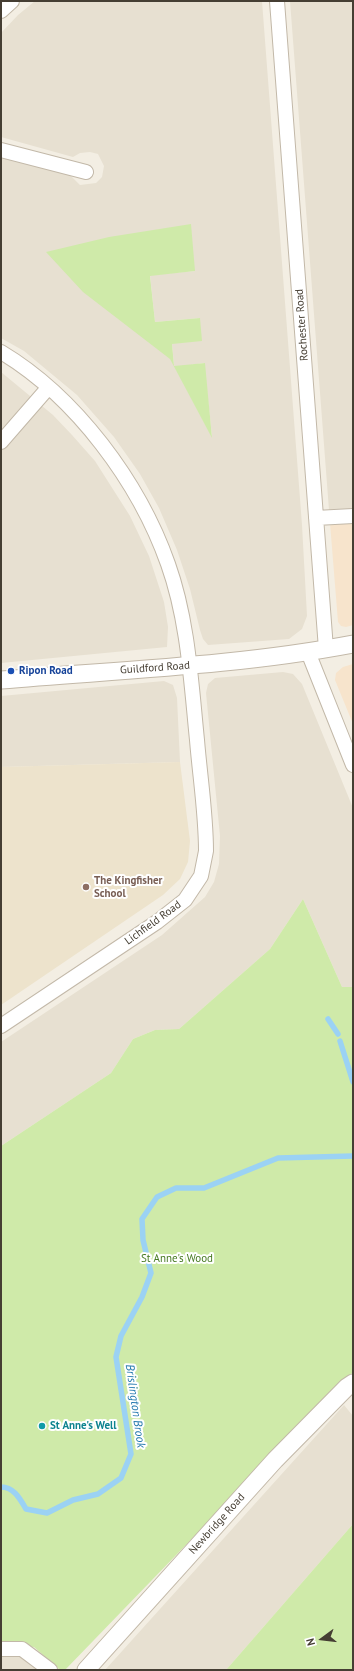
<!DOCTYPE html>
<style>
body{margin:0}
#map{position:relative;width:354px;height:1671px;overflow:hidden;background:#f3eee3;font-family:"PT Sans",sans-serif}
canvas{display:block}
.frame{position:absolute;inset:0;border:2px solid #453e33;pointer-events:none}
.north{position:absolute;left:302px;top:1619px;width:40px;height:40px;-webkit-text-stroke:3px #fff;paint-order:stroke;rotate:255deg;font-size:11px;font-weight:700;line-height:16px;text-align:center;color:#453e33}
.north::after{content:'';display:block;margin:auto;width:14px;height:18px;background:#453e33;clip-path:polygon(50% 0,100% 100%,50% 72%,0 100%)}
</style>
<div id="map">
<canvas width="354" height="1671"></canvas>
<div class="frame"></div>
<div class="north">N</div>
</div>
<script>
const g = document.querySelector('canvas').getContext('2d');
g.lineJoin = 'round';
function fill(path, color) { g.fillStyle = color; g.fill(path, 'evenodd'); }
function trace(path, color, width, dash) { g.strokeStyle = color; g.lineWidth = width; g.lineCap = dash ? 'butt' : 'round'; g.setLineDash(dash || []); g.stroke(path); }
function drawText(font, color, halo, rows, align = 'center') {
  g.font = font + ' "PT Sans",sans-serif'; g.lineWidth = 4; g.setLineDash([]); g.textBaseline = 'middle'; g.strokeStyle = halo; g.fillStyle = color; for (const [text, x, y, turn = 0] of rows) {
    g.save(); g.translate(x, y); g.rotate((+turn || 0) * Math.PI / 180); g.textAlign = isNaN(turn) ? turn : align; if (halo) g.strokeText(text, 0, 0); g.fillText(text, 0, 0); g.restore();
  }
}
const residential = new Path2D(`
 M 35,1 L 262,1 L 302,525 L 307,616 L 302,629 L 289,639 L 208,645 L 203,639 L 200,630 L 190,589 L 177,550 L 159,508 L 140,474 L 114,437 L 77,395 L 24,351 L 1,338 L 1,155 L 69,174 L 80,185 L 96,183 L 102,177 L 104,166 L 98,154 L 90,152 L 80,153 L 73,157 L 1,137 L 1,33 L 18,15 ZM 109,237 L 195,271 L 150,275 L 155,322 L 200,318 L 172,344 L 174,365 ZM 204,363 L 212,436 L 212,437 L 175,367 Z
 M 290,1 L 353,1 L 353,521 L 330,523 Z
 M 1,372 L 53,415 L 72,435 L 95,461 L 130,516 L 149,556 L 164,602 L 168,627 L 167,647 L 1,663 Z
 M 283,672 L 293,674 L 302,684 L 353,808 L 353,987 L 342,987 L 303,899 L 270,949 L 179,1029 L 155,1030 L 133,1039 L 111,1073 L 1,1146 L 1,1042 L 162,935 L 205,897 L 214,882 L 219,864 L 220,836 L 206,693 L 208,684 L 215,678 Z
 M 164,681 L 173,685 L 177,698 L 180,762 L 1,767 L 1,696 Z
 M 344,1405 L 353,1416 L 353,1524 L 226,1670 L 105,1670 Z
 M 17,1652 L 39,1670 L 1,1670 L 1,1653 Z`);
const commercial = new Path2D(`
 M 353,521 L 353,625 L 346,627 L 341,626 L 338,622 L 330,523 Z
 M 353,664 L 353,724 L 335,680 L 336,673 L 343,667 Z`);
const education = new Path2D(`
 M 180,762 L 190,841 L 188,862 L 180,879 L 163,895 L 1,1005 L 1,767 Z`);
const green = new Path2D(`
 M 191,224 L 195,271 L 150,276 L 155,322 L 200,318 L 202,341 L 172,344 L 174,366 L 205,363 L 212,438 L 170,359 L 83,292 L 46,252 L 109,237 Z
 M 303,899 L 342,987 L 353,987 L 353,1372 L 65,1670 L 60,1670 L 34,1647 L 1,1644 L 1,1146 L 111,1073 L 133,1039 L 155,1030 L 179,1029 L 270,949 Z
 M 353,1524 L 353,1670 L 226,1670 Z`);
const stream = new Path2D(`
 M 328,1019 L 338,1034
 M 340,1041 L 353,1082
 M 1,1487 C 14,1487 20,1499 26,1509 L 47,1513 L 73,1500 L 98,1494 L 121,1478 L 131,1454 L 116,1357 L 121,1336 L 142,1297 L 151,1273 L 143,1240 L 142,1219 L 157,1197 L 176,1188 L 204,1188 L 278,1158 L 353,1156`);
const minor = new Path2D(`
 M 277,1 L 326,649
 M 1,11 L 12,1
 M 1,150 L 86,172
 M 1,352 C 76,397 139,482 168,564 C 188,620 191,681 197,740 C 200,777 206,814 206,851 L 201,876 L 185,900 L 157,922 L 1,1026
 M 1,442 L 48,388
 M 316,518 L 353,516
 M 308,652 L 353,765
 M 1,1649 L 22,1649 L 50,1670`);
const tertiary = new Path2D(`
 M 1,680 C 118,670 237,666 353,644
 M 86,1670 L 275,1460 L 347,1387 L 353,1383`);
const markers = [
 [11,671,4,"#1a4fb4"],
 [86,887,4,"#8d6e63"],
 [42,1426,4,"#0f9aa8"]
];
const streetNames = [
 ["Rochester Road",302,325,-94],
 ["Guildford Road",155,668,-4],
 ["Lichfield Road",153,923,-36],
 ["Newbridge Road",217,1524,-48]
];
const transitNames = [
 ["Ripon Road",19,671]
];
const educationNames = [
 ["The Kingfisher",94,881],
 ["School",94,894]
];
const parkNames = [
 ["St Anne's Wood",177,1259]
];
const cultureNames = [
 ["St Anne's Well",50,1426]
];
const waterNames = [
 ["Brislington Brook",135,1406,82]
];
fill(residential, '#e7e0d1');
fill(commercial, '#f7e4cc');
fill(education, '#ede3cc');
fill(green, '#cfeaa9');
trace(stream, '#9bd2f4', 5.5);
trace(minor, '#c2b8a8', 16);
trace(tertiary, '#c2b8a8', 19);
trace(minor, '#fff', 14);
trace(tertiary, '#fff', 17);
for (const [x, y, r, color] of markers) { const dot = new Path2D(); dot.arc(x, y, r, 0, 2 * Math.PI); g.fillStyle = color; g.fill(dot); trace(dot, '#fff', 1.5); }
drawText('11px', '#453e33', '#fff', streetNames);
drawText('bold 11px', '#164399', '#fff', transitNames, 'left');
drawText('bold 11px', '#785e54', '#fff', educationNames, 'left');
drawText('11px', '#477a23', '#fff', parkNames);
drawText('bold 11px', '#0d838f', '#fff', cultureNames, 'left');
drawText('italic 12px', '#2579af', '#fff', waterNames);
</script>
